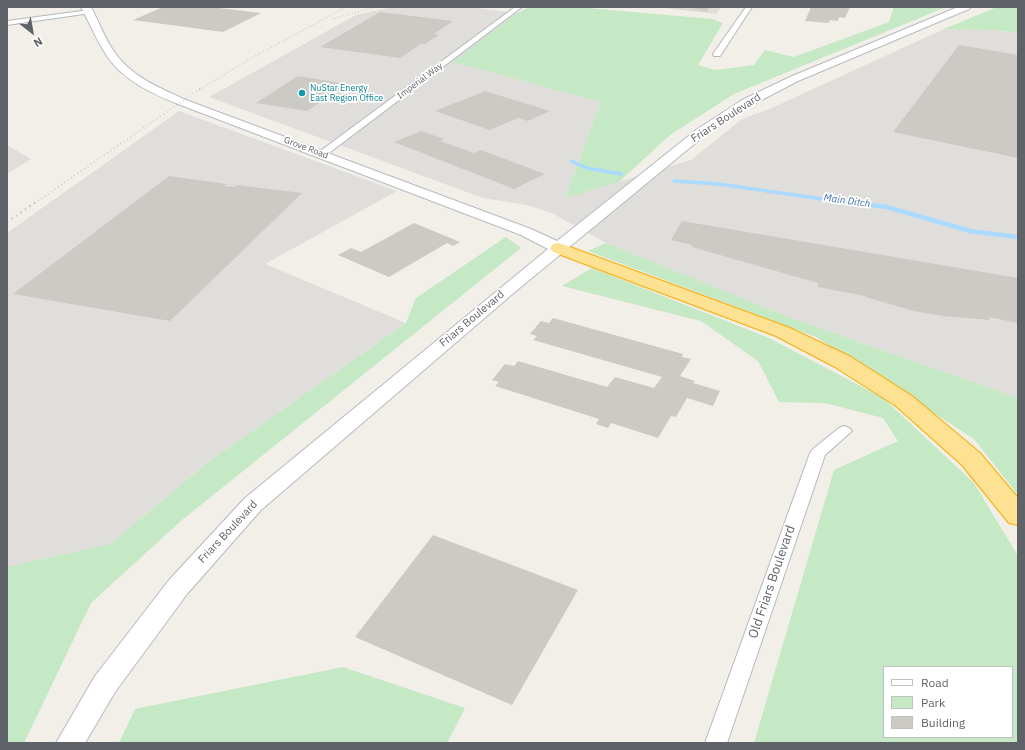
<!DOCTYPE html>
<style>
body{margin:0}
#map{position:relative;width:1025px;height:750px;overflow:hidden;background:#f1efe8;font-family:"IBM Plex Sans",sans-serif}
canvas{display:block}
.frame{position:absolute;inset:0;border:8px solid #5f6368;pointer-events:none}
.legend{position:absolute;left:883px;top:666px;width:130px;height:72px;box-sizing:border-box;background:#fff;border:1px solid #bfc1c3;margin:0;padding:5px 7px;list-style:none;font-size:12px;color:#5f6368}
.legend li{display:flex;align-items:center;gap:8px;height:20px}
.legend b{width:20px;border:1px solid #bfc1c3}
.north{position:absolute;left:12px;top:12px;width:40px;height:40px;-webkit-text-stroke:3px #fff;paint-order:stroke;rotate:149deg;font-size:11px;font-weight:700;line-height:16px;text-align:center;color:#5f6368}
.north::after{content:'';display:block;margin:auto;width:14px;height:18px;background:#5f6368;clip-path:polygon(50% 0,100% 100%,50% 72%,0 100%)}
</style>
<div id="map">
<canvas width="1025" height="750"></canvas>
<div class="frame"></div>
<ul class="legend">
<li><b style="height:5px;background:#fff"></b>Road</li>
<li><b style="height:11px;background:#c5e8c5"></b>Park</li>
<li><b style="height:11px;background:#cccac5"></b>Building</li>
</ul>
<div class="north">N</div>
</div>
<script>
const g = document.querySelector('canvas').getContext('2d');
g.lineJoin = 'round';
function fill(path, color) { g.fillStyle = color; g.fill(path, 'evenodd'); }
function trace(path, color, width, dash) { g.strokeStyle = color; g.lineWidth = width; g.lineCap = dash ? 'butt' : 'round'; g.setLineDash(dash || []); g.stroke(path); }
function drawText(font, color, halo, rows, align = 'center') {
  g.font = font + ' "IBM Plex Sans",sans-serif'; g.lineWidth = 3.5; g.setLineDash([]); g.textBaseline = 'middle'; g.strokeStyle = halo; g.fillStyle = color; for (const [text, x, y, turn = 0] of rows) {
    g.save(); g.translate(x, y); g.rotate((+turn || 0) * Math.PI / 180); g.textAlign = isNaN(turn) ? turn : align; if (halo) g.strokeText(text, 0, 0); g.fillText(text, 0, 0); g.restore();
  }
}
const industrial = new Path2D(`
 M 393,7 L 466,7 L 517,13 L 454,62 L 601,102 L 565,198 L 691,160 L 742,119 L 774,107 L 944,29 L 994,30 L 1018,33 L 1018,398 L 791,318 L 606,243 L 552,213 L 527,205 L 483,198 L 209,97 L 356,15 Z
 M 659,7 L 721,7 L 716,14 Z
 M 179,111 L 397,191 L 265,264 L 406,323 L 207,463 L 110,544 L 7,567 L 7,233 Z
 M 7,145 L 31,159 L 7,174 Z`);
const green = new Path2D(`
 M 530,7 L 577,7 L 712,19 L 723,23 L 698,65 L 715,70 L 754,65 L 765,50 L 794,57 L 889,22 L 894,7 L 946,7 L 734,94 L 670,135 L 619,182 L 565,198 L 601,102 L 453,62 L 517,13 Z
 M 997,7 L 1018,7 L 1018,33 L 994,30 L 944,29 Z
 M 506,237 L 521,248 L 182,520 L 91,603 L 24,743 L 7,743 L 7,567 L 110,544 L 207,463 L 406,323 L 416,298 Z
 M 606,243 L 791,318 L 1018,398 L 1018,495 L 974,439 L 816,337 L 588,251 Z
 M 592,268 L 769,338 L 883,398 L 974,483 L 1018,556 L 1018,743 L 754,743 L 834,470 L 898,441 L 883,418 L 825,403 L 779,402 L 758,361 L 701,321 L 562,286 ZM 884,667 L 1012,667 L 1012,737 L 884,737 Z
 M 343,667 L 465,708 L 447,743 L 119,743 L 135,709 Z`);
const streamFar1 = new Path2D(`
 M 571,161 L 587,168 L 621,174
 M 674,181 L 719,184 L 850,203`);
const stream = new Path2D(`
 M 843,202 L 887,207 L 970,231 L 1018,237`);
const building = new Path2D(`
 M 163,7 L 211,7 L 261,13 L 223,32 L 133,20 Z
 M 683,7 L 710,7 L 707,11 Z
 M 811,7 L 850,7 L 845,18 L 839,17 L 838,21 L 830,20 L 829,23 L 805,21 Z
 M 380,12 L 453,21 L 434,34 L 439,35 L 425,44 L 421,44 L 400,58 L 320,47 Z
 M 959,45 L 1018,55 L 1018,158 L 893,132 Z
 M 298,76 L 347,84 L 307,111 L 256,103 Z
 M 485,91 L 550,111 L 528,121 L 518,118 L 490,130 L 435,111 Z
 M 421,131 L 444,139 L 440,141 L 474,153 L 481,150 L 545,174 L 514,189 L 394,142 Z
 M 169,176 L 227,184 L 224,186 L 235,187 L 237,185 L 302,193 L 170,321 L 13,294 Z
 M 682,221 L 1018,278 L 1018,323 L 989,317 L 990,320 L 943,316 L 914,311 L 865,297 L 865,296 L 818,287 L 818,283 L 692,247 L 692,245 L 671,240 Z
 M 414,223 L 460,242 L 453,246 L 447,243 L 389,277 L 338,255 L 351,248 L 361,252 Z
 M 553,318 L 683,354 L 682,357 L 691,359 L 680,376 L 695,381 L 693,383 L 720,391 L 713,406 L 687,398 L 676,417 L 671,416 L 658,438 L 611,423 L 608,428 L 596,424 L 599,419 L 495,386 L 499,382 L 492,380 L 505,364 L 514,366 L 518,361 L 607,387 L 615,377 L 654,388 L 662,377 L 533,340 L 537,336 L 530,334 L 541,321 L 549,323 Z
 M 433,535 L 578,590 L 512,705 L 355,637 Z`);
const minor = new Path2D(`
 M 515,7 L 522,7 L 325,156 L 319,156 L 317,154 L 319,152 Z
 M 746,7 L 752,7 L 720,56 L 714,56 L 713,54 Z
 M 89,10 L 92,12 L 91,13 L 7,25 L 7,21 Z
 M 844,426 L 849,428 L 852,431 L 825,455 L 727,743 L 705,743 L 810,453 L 813,449 L 839,428 Z`);
const secondary = new Path2D(`
 M 81,7 L 91,7 C 99,22 105,39 115,53 C 132,77 160,88 186,100 L 531,229 L 557,241 L 696,130 L 742,100 L 790,77 L 958,7 L 971,7 L 969,9 L 798,81 L 750,106 L 704,136 L 516,291 L 261,510 L 187,594 L 115,692 L 85,743 L 56,743 L 95,676 L 169,580 L 245,498 L 548,249 L 521,235 L 178,104 C 151,93 124,81 107,56 C 97,41 90,24 81,7 Z`);
const motorway = new Path2D(`
 M 559,243 L 790,328 L 851,357 L 912,396 L 980,453 L 1018,498 L 1018,525 L 1009,523 L 962,465 L 896,406 L 835,367 L 776,336 L 553,252 L 550,248 L 553,244 Z`);
const railFar2 = new Path2D(`
 M 662,7 L 708,12
 M 332,19 L 376,7
 M 199,90 L 248,60 L 346,7`);
const railFar1 = new Path2D(`
 M 35,203 L 200,89`);
const rail = new Path2D(`
 M 7,222 L 36,202`);
const markers = [
 [302,93,4,"#0f9aa8"]
];
const farStreetnames = [
 ["Imperial Way",420,81,-37],
 ["Grove Road",306,148,21]
];
const farCulturenames = [
 ["NuStar Energy",310,88],
 ["East Region Office",310,98]
];
const farWaternames = [
 ["Main Ditch",847,201,8]
];
const streetNames = [
 ["Friars Boulevard",726,118,-33],
 ["Friars Boulevard",472,319,-40],
 ["Friars Boulevard",228,532,-47]
];
const nearStreetnames = [
 ["Old Friars Boulevard",772,582,-71]
];
fill(industrial, '#e0deda');
fill(green, '#c5e8c5');
trace(streamFar1, '#aadaff', 3.5);
trace(stream, '#aadaff', 4.5);
fill(building, '#cccac5');
trace(minor, '#b5b8bc', 2);
trace(secondary, '#b6babf', 2);
trace(motorway, '#f9ab00', 2);
fill(minor, '#fff');
fill(secondary, '#fff');
fill(motorway, '#fde293');
trace(railFar2, '#b6b7b8', 1.5, [0.5, 2.5]);
trace(railFar1, '#b6b7b8', 2, [0.5, 3.5]);
trace(rail, '#b6b7b8', 2.5, [1, 4.5]);
for (const [x, y, r, color] of markers) { const dot = new Path2D(); dot.arc(x, y, r, 0, 2 * Math.PI); g.fillStyle = color; g.fill(dot); trace(dot, '#fff', 1.5); }
drawText('9px', '#5f6368', '#fff', farStreetnames);
drawText('9px', '#0d838f', '#fff', farCulturenames, 'left');
drawText('italic 10px', '#4174aa', '#fff', farWaternames);
drawText('11px', '#5f6368', '#fff', streetNames);
drawText('13px', '#5f6368', '#fff', nearStreetnames);
</script>
